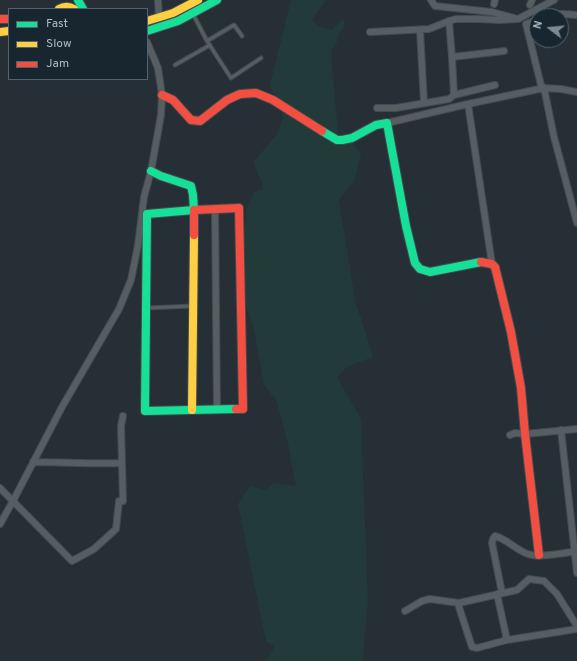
<!DOCTYPE html>
<style>
body{margin:0}
#map{position:relative;width:577px;height:661px;overflow:hidden;background:#252f35;font-family:Overpass,sans-serif}
canvas{display:block}
.legend{position:absolute;left:8px;top:8px;width:140px;height:72px;box-sizing:border-box;background:#182630;border:1px solid #54626d;margin:0;padding:5px 7px;list-style:none;font-size:12px;color:#aebcc8}
.legend li{display:flex;align-items:center;gap:8px;height:20px}
.legend b{width:20px;border:1px solid #54626d}
.north{position:absolute;left:529px;top:8px;width:40px;height:40px;box-sizing:border-box;background:#182630;border:1px solid #54626d;border-radius:50%;rotate:286deg;font-size:11px;font-weight:700;line-height:16px;text-align:center;color:#aebcc8}
.north::after{content:'';display:block;margin:auto;width:14px;height:18px;background:#7e8b95;clip-path:polygon(50% 0,100% 100%,50% 72%,0 100%)}
</style>
<div id="map">
<canvas width="577" height="661"></canvas>
<ul class="legend">
<li><b style="height:5px;background:#16e098"></b>Fast</li>
<li><b style="height:5px;background:#ffcf43"></b>Slow</li>
<li><b style="height:5px;background:#f24e42"></b>Jam</li>
</ul>
<div class="north">N</div>
</div>
<script>
const g = document.querySelector('canvas').getContext('2d');
g.lineJoin = 'round';
function fill(path, color) { g.fillStyle = color; g.fill(path, 'evenodd'); }
function trace(path, color, width, dash) { g.strokeStyle = color; g.lineWidth = width; g.lineCap = dash ? 'butt' : 'round'; g.setLineDash(dash || []); g.stroke(path); }
const green = new Path2D(`
 M 291,0 L 326,0 C 322,7 316,13 312,20 L 319,27 L 331,30 C 336,27 338,22 343,20 L 345,22 L 343,29 L 338,35 L 337,42 L 334,47 L 331,51 L 338,133 L 349,139 L 361,153 L 355,180 L 339,200 L 356,305 L 361,318 L 373,357 L 347,367 L 337,377 L 361,419 L 368,600 L 363,661 L 266,661 L 275,646 L 266,642 L 238,504 L 250,486 L 266,490 L 273,483 L 296,486 L 287,439 L 276,400 L 264,385 L 253,325 L 246,308 L 243,258 L 246,210 L 254,192 L 263,189 L 262,181 L 257,173 L 254,161 L 278,133 L 283,116 L 270,85 Z`);
const lane = new Path2D(`
 M 194,16 L 207,41 L 231,78 L 261,58
 M 207,41 L 234,25 L 242,36
 M 175,65 L 210,45
 M 146,308 L 192,306`);
const street = new Path2D(`
 M 158,0 L 159,18
 M 431,0 L 435,6 L 492,12 L 518,19 L 554,0
 M 494,4 L 495,0
 M 530,5 L 532,0
 M 548,16 C 558,13 567,14 577,15
 M 537,20 L 526,24 L 541,85 L 544,88 L 561,89 L 577,92
 M 449,21 L 452,57 L 454,95
 M 420,30 L 424,103
 M 370,32 L 429,29 L 449,21 L 456,19 L 478,19 L 499,20 L 518,19
 M 452,57 L 504,51
 M 377,108 L 396,108 L 449,99 L 454,95 L 495,85
 M 387,123 L 468,104
 M 215,209 L 217,410
 M 492,264 L 468,104 L 544,88 L 554,137 L 577,223
 M 561,430 L 577,573
 M 510,435 L 515,433 L 525,434 L 577,429
 M 33,462 C 63,462 92,464 122,463
 M 0,488 L 72,561 L 94,549 L 116,529 L 119,501 L 123,501 L 121,426 L 123,416
 M 0,524 L 13,501 L 62,407 L 119,309 L 131,280 L 138,245 L 144,197 L 151,171 L 161,115 L 162,95 L 158,68 L 147,42
 M 502,593 L 492,543 L 493,539 L 495,536 C 507,539 516,550 528,554 C 537,558 566,553 577,551
 M 497,594 L 507,640
 M 459,603 L 459,607 L 472,647 L 477,648 L 507,640 L 577,629
 M 405,611 L 422,601 L 430,599 L 459,603 L 517,590 L 529,579 L 544,581 L 557,594 L 577,626`);
const fast = new Path2D(`
 M 78,0 L 83,9
 M 147,31 L 178,21 L 217,0
 M 322,131 L 337,140 L 342,140 L 352,138 L 376,125 L 387,123 L 406,226 L 415,263 L 420,269 L 430,272 L 481,262
 M 151,171 L 161,176 L 191,186 L 193,195 L 194,210 L 147,214 L 145,411 L 236,409`);
const slow = new Path2D(`
 M 59,9 C 64,6 69,6 74,9
 M 147,21 L 173,13 L 198,0
 M 0,32 L 9,31
 M 192,410 L 194,235`);
const jam = new Path2D(`
 M 0,19 L 9,19
 M 162,95 L 173,100 L 191,120 L 200,121 L 227,100 L 240,94 L 256,93 L 273,100 L 322,131
 M 194,235 L 194,210 L 239,208 L 243,409 L 236,409
 M 481,262 L 492,264 L 495,267 L 511,332 L 521,388 L 525,434 L 539,555`);
fill(green, '#223a3a');
trace(lane, '#444b4f', 5);
trace(street, '#444b4f', 8);
trace(fast, '#444b4f', 10);
trace(slow, '#444b4f', 10);
trace(jam, '#444b4f', 10);
trace(lane, '#565d63', 3);
trace(street, '#565d63', 6);
trace(fast, '#16e098', 8);
trace(slow, '#ffcf43', 8);
trace(jam, '#f24e42', 8);
</script>
